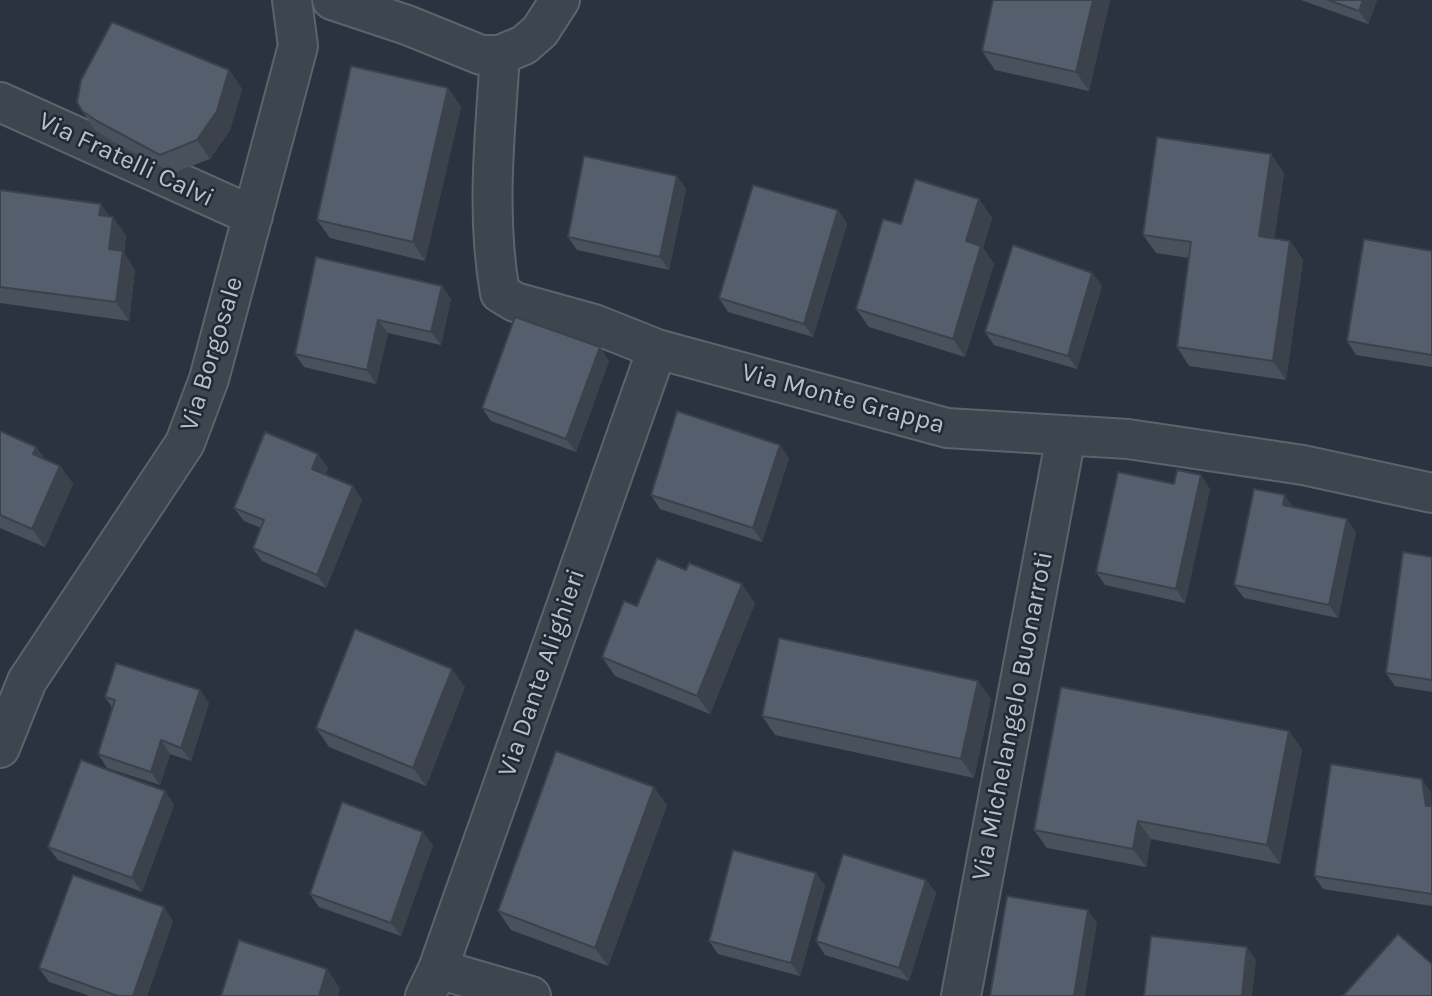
<!DOCTYPE html>
<style>
body{margin:0}
canvas{display:block;background:#2a333f}
</style>
<canvas width="1432" height="996"></canvas>
<script>
const g = document.querySelector('canvas').getContext('2d');
g.lineJoin = 'round';
function trace(path, color, width, dash) { g.strokeStyle = color; g.lineWidth = width; g.lineCap = dash ? 'butt' : 'round'; g.setLineDash(dash || []); g.stroke(path); }
function fill(path, color) { g.fillStyle = color; g.fill(path, 'evenodd'); }
function drawText(font, color, halo, rows, align = 'center') {
  g.font = font + ' Karla,sans-serif'; g.lineWidth = 5; g.setLineDash([]); g.textBaseline = 'middle'; g.strokeStyle = halo; g.fillStyle = color; for (const [text, x, y, turn = 0] of rows) {
    g.save(); g.translate(x, y); g.rotate((+turn || 0) * Math.PI / 180); g.textAlign = isNaN(turn) ? turn : align; if (halo) g.strokeText(text, 0, 0); g.fillText(text, 0, 0); g.restore();
  }
}
const minor = new Path2D(`
 M 332,0 L 407,25 L 481,55 L 500,55 L 524,45 L 540,31 L 560,0
 M 500,55 C 495,135 486,214 500,293 L 515,302 L 594,324 L 657,349 L 947,428 L 1128,439 L 1303,465 L 1432,493
 M 0,102 L 253,216
 M 0,748 L 27,681 L 185,443 L 209,379 L 298,46 L 292,0
 M 438,969 L 531,996
 M 425,996 L 438,969 L 657,349
 M 961,996 L 1066,436`);
const wall = new Path2D(`
 M 1110,0 L 1089,91 L 995,70 L 982,51 Z
 M 1301,0 L 1377,0 L 1368,24 Z
 M 229,70 L 242,89 L 230,130 L 210,159 L 173,173 L 110,140 L 95,130 L 82,111 Z
 M 448,88 L 461,107 L 425,261 L 330,238 L 317,220 Z
 M 1284,173 L 1274,239 L 1290,241 L 1303,260 L 1286,380 L 1189,366 L 1177,347 L 1189,258 L 1156,253 L 1143,235 Z
 M 677,176 L 686,189 L 669,270 L 577,250 L 568,237 Z
 M 0,190 L 109,216 L 126,235 L 124,253 L 135,270 L 129,321 L 0,303 Z
 M 979,199 L 992,218 L 983,248 L 994,264 L 965,357 L 869,327 L 856,309 L 901,224 Z
 M 838,210 L 847,224 L 813,337 L 728,312 L 719,298 Z
 M 1432,251 L 1432,367 L 1356,355 L 1347,341 Z
 M 316,257 L 451,299 L 441,345 L 388,333 L 376,384 L 304,367 L 295,354 Z
 M 1092,273 L 1102,286 L 1077,369 L 994,345 L 985,332 Z
 M 609,361 L 576,452 L 491,421 L 482,408 Z
 M 0,431 L 36,447 L 45,459 L 60,466 L 73,484 L 45,547 L 0,528 Z
 M 789,458 L 762,542 L 660,509 L 651,495 Z
 M 328,468 L 325,475 L 353,486 L 362,500 L 326,588 L 262,561 L 253,548 L 261,528 L 244,521 L 234,508 Z
 M 1174,484 L 1210,489 L 1185,603 L 1105,585 L 1096,572 Z
 M 1294,508 L 1356,532 L 1338,618 L 1244,598 L 1234,585 Z
 M 1432,557 L 1432,692 L 1395,686 L 1386,673 Z
 M 755,603 L 710,714 L 615,676 L 602,657 L 637,606 Z
 M 465,687 L 426,786 L 329,747 L 316,728 Z
 M 105,697 L 209,703 L 191,761 L 170,754 L 160,785 L 107,768 L 98,754 L 112,707 Z
 M 991,699 L 974,778 L 775,735 L 762,716 Z
 M 1289,731 L 1302,750 L 1280,864 L 1151,839 L 1146,867 L 1047,848 L 1034,830 Z
 M 165,791 L 174,805 L 142,892 L 58,860 L 48,847 Z
 M 1431,792 L 1432,906 L 1323,889 L 1314,876 Z
 M 667,805 L 608,966 L 511,930 L 498,911 Z
 M 433,845 L 401,936 L 319,907 L 310,894 Z
 M 816,873 L 825,886 L 800,976 L 718,954 L 709,941 Z
 M 926,880 L 936,893 L 909,981 L 825,955 L 816,941 Z
 M 173,921 L 147,996 L 90,996 L 49,982 L 39,968 Z`);
const shadedWall = new Path2D(`
 M 1093,0 L 1110,0 L 1089,91 L 1076,72 Z
 M 1363,0 L 1377,0 L 1368,24 L 1359,11 Z
 M 229,70 L 242,89 L 230,130 L 210,159 L 197,140 Z
 M 448,88 L 461,107 L 425,261 L 413,242 Z
 M 1271,154 L 1284,173 L 1272,255 L 1259,236 Z
 M 677,176 L 686,189 L 669,270 L 660,257 Z
 M 979,199 L 992,218 L 983,248 L 994,264 L 965,357 L 953,339 L 966,241 Z
 M 101,204 L 113,221 L 113,217 L 126,235 L 124,253 L 135,270 L 129,321 L 116,302 L 109,249 L 99,215 Z
 M 838,210 L 847,224 L 813,337 L 804,324 Z
 M 1290,241 L 1303,260 L 1286,380 L 1273,361 Z
 M 1092,273 L 1102,286 L 1077,369 L 1068,356 Z
 M 442,286 L 451,299 L 441,345 L 431,332 Z
 M 378,320 L 388,333 L 376,384 L 367,370 Z
 M 600,347 L 609,361 L 576,452 L 566,439 Z
 M 780,445 L 789,458 L 762,542 L 753,528 Z
 M 36,447 L 49,465 L 33,454 Z
 M 318,454 L 328,468 L 322,483 L 312,469 Z
 M 60,466 L 73,484 L 45,547 L 32,529 Z
 M 1201,475 L 1210,489 L 1185,603 L 1176,589 Z
 M 353,486 L 362,500 L 326,588 L 317,575 Z
 M 1285,495 L 1294,509 L 1283,505 Z
 M 1347,519 L 1356,532 L 1338,618 L 1329,605 Z
 M 742,584 L 755,603 L 710,714 L 697,696 Z
 M 452,669 L 465,687 L 426,786 L 413,768 Z
 M 978,681 L 991,699 L 974,778 L 961,759 Z
 M 200,690 L 209,703 L 191,761 L 181,748 Z
 M 1289,731 L 1302,750 L 1280,864 L 1267,845 Z
 M 161,740 L 170,754 L 160,785 L 151,772 Z
 M 1422,779 L 1431,792 L 1432,814 L 1426,806 Z
 M 654,787 L 667,805 L 608,966 L 595,948 Z
 M 165,791 L 174,805 L 142,892 L 132,878 Z
 M 1138,821 L 1151,839 L 1146,867 L 1133,849 Z
 M 423,832 L 433,845 L 401,936 L 391,923 Z
 M 816,873 L 825,886 L 800,976 L 791,963 Z
 M 926,880 L 936,893 L 909,981 L 899,968 Z
 M 164,907 L 173,921 L 147,996 L 133,996 Z
 M 1088,910 L 1097,923 L 1085,996 L 1074,996 Z
 M 1247,947 L 1256,960 L 1252,996 L 1242,996 Z
 M 327,969 L 340,988 L 338,996 L 319,996 Z`);
const building = new Path2D(`
 M 993,0 L 1093,0 L 1076,72 L 982,51 Z
 M 1328,0 L 1363,0 L 1359,11 Z
 M 112,22 L 229,70 L 217,111 L 197,140 L 160,155 L 97,121 L 82,111 L 77,102 L 81,80 Z
 M 351,66 L 448,88 L 413,242 L 317,220 Z
 M 1157,137 L 1271,154 L 1259,236 L 1290,241 L 1273,361 L 1177,347 L 1191,242 L 1143,235 Z
 M 584,156 L 677,176 L 660,257 L 568,237 Z
 M 915,179 L 979,199 L 966,241 L 981,246 L 953,339 L 856,309 L 883,219 L 901,224 Z
 M 753,185 L 838,210 L 804,324 L 719,298 Z
 M 0,190 L 101,204 L 99,215 L 113,217 L 109,249 L 123,251 L 116,302 L 0,287 Z
 M 1364,239 L 1432,251 L 1432,355 L 1347,341 Z
 M 1013,245 L 1092,273 L 1068,356 L 985,332 Z
 M 316,257 L 442,286 L 431,332 L 378,320 L 367,370 L 295,354 Z
 M 515,317 L 600,347 L 566,439 L 482,408 Z
 M 677,411 L 780,445 L 753,528 L 651,495 Z
 M 0,431 L 36,447 L 33,454 L 60,466 L 32,529 L 0,515 Z
 M 265,432 L 318,454 L 312,469 L 353,486 L 317,575 L 253,548 L 264,520 L 234,508 Z
 M 1177,470 L 1201,475 L 1176,589 L 1096,572 L 1118,472 L 1174,484 Z
 M 1254,489 L 1285,495 L 1283,505 L 1347,519 L 1329,605 L 1234,585 Z
 M 1403,552 L 1432,557 L 1432,680 L 1386,673 Z
 M 657,558 L 686,570 L 689,563 L 742,584 L 697,696 L 602,657 L 624,601 L 637,606 Z
 M 355,629 L 452,669 L 413,768 L 316,728 Z
 M 779,638 L 978,681 L 961,759 L 762,716 Z
 M 116,663 L 200,690 L 181,748 L 161,740 L 151,772 L 98,754 L 115,700 L 105,697 Z
 M 1061,687 L 1289,731 L 1267,845 L 1138,821 L 1133,849 L 1034,830 Z
 M 556,751 L 654,787 L 595,948 L 498,911 Z
 M 81,760 L 165,791 L 132,878 L 48,847 Z
 M 1331,764 L 1422,779 L 1426,806 L 1432,806 L 1432,894 L 1314,876 Z
 M 342,802 L 423,832 L 391,923 L 310,894 Z
 M 733,850 L 816,873 L 791,963 L 709,941 Z
 M 843,854 L 926,880 L 899,968 L 816,941 Z
 M 73,875 L 164,907 L 133,996 L 118,996 L 39,968 Z
 M 1007,896 L 1088,910 L 1074,996 L 990,996 Z
 M 1398,934 L 1432,964 L 1432,996 L 1343,996 Z
 M 1151,936 L 1247,947 L 1242,996 L 1144,996 Z
 M 239,940 L 327,969 L 319,996 L 221,996 Z`);
const streetNames = [
 ["Via Fratelli Calvi",126,160,25],
 ["Via Borgosale",212,354,-73],
 ["Via Monte Grappa",843,399,15],
 ["Via Dante Alighieri",542,673,-71],
 ["Via Michelangelo Buonarroti",1013,716,-79]
];
trace(minor, '#5b636c', 42);
trace(minor, '#3d454f', 38);
fill(wall, '#49515d');
fill(shadedWall, '#3c424c');
fill(building, '#555e6c');
trace(building, '#3c424c', 2);
drawText('26px', '#bac0c9', '#222a34', streetNames);
</script>
